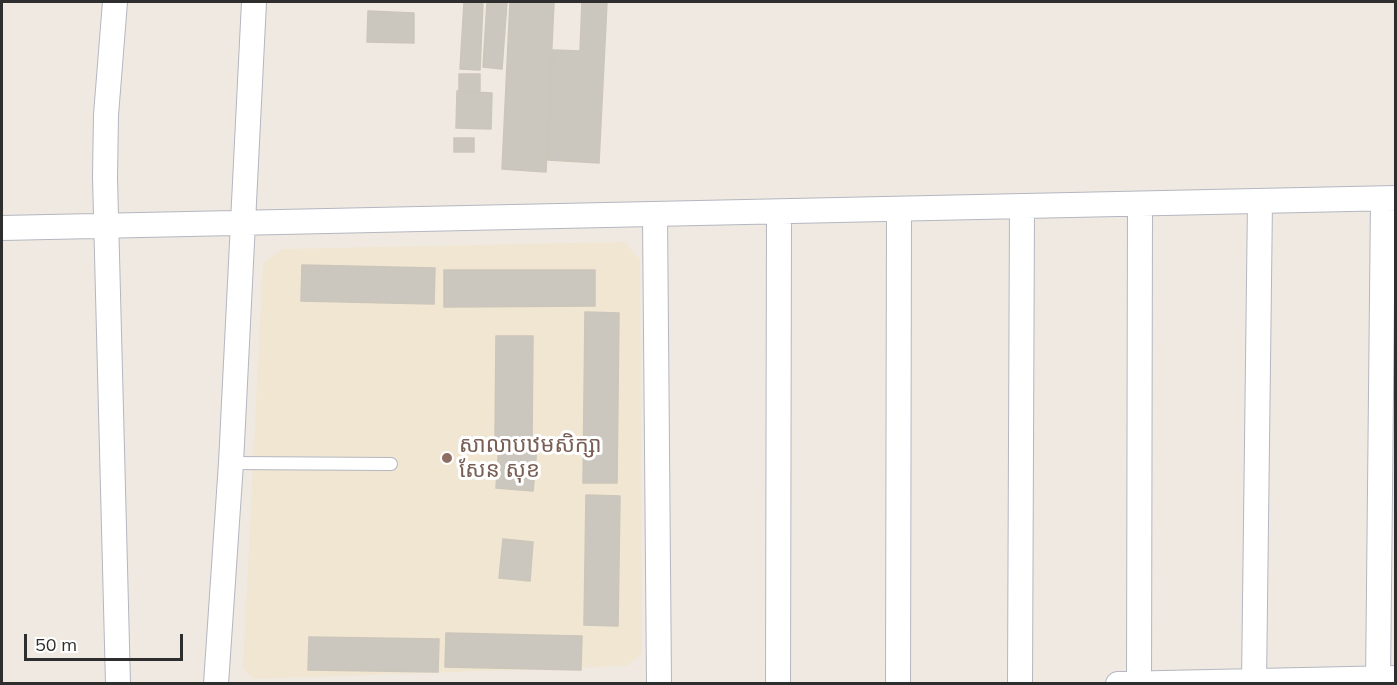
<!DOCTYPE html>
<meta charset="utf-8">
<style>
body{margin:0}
#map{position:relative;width:1397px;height:685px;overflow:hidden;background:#efe9e1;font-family:Mulish,sans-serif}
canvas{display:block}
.frame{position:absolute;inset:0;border:3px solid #2e2e2e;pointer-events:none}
.scale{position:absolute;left:24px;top:634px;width:159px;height:27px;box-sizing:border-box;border:3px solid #2e2e2e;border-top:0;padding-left:8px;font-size:18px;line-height:21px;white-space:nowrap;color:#2e2e2e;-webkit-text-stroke:4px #fff;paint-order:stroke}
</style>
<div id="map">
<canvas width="1397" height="685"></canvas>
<div class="frame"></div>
<div class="scale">50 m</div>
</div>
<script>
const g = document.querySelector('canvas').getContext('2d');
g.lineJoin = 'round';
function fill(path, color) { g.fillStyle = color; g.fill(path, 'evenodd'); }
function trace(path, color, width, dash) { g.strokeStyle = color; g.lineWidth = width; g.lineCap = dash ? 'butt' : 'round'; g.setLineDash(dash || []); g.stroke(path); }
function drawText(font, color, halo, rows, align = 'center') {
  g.font = font + ' Mulish,"Noto Sans Khmer",sans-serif'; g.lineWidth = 6; g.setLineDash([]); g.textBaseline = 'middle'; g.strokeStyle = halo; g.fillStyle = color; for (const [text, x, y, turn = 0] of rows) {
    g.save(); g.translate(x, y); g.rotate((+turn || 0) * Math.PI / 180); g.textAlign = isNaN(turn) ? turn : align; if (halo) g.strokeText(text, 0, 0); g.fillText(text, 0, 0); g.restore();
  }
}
const education = new Path2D(`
 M 625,242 L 640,260 L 642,653 L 627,666 L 253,679 L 243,668 L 263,263 L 282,249 Z`);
const building = new Path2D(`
 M 464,2 L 483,2 L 480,70 L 460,69 Z
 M 487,2 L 507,2 L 502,69 L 483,67 Z
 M 510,2 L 554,2 L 546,172 L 502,169 Z
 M 582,2 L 607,2 L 599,163 L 548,160 L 553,50 L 580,51 Z
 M 368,11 L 414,13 L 414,43 L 367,42 Z
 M 459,74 L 480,74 L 480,91 L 459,91 Z
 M 457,91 L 492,93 L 491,129 L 456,128 Z
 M 454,138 L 474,138 L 474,152 L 454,152 Z
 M 302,265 L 435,268 L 434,304 L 301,301 Z
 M 444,270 L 595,270 L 595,306 L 444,307 Z
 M 585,312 L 619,313 L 617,483 L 583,483 Z
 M 496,336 L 533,336 L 532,442 L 495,441 Z
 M 499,444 L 537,447 L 533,491 L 496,488 Z
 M 586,495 L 620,496 L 618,626 L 584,625 Z
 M 503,539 L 533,542 L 530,581 L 499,578 Z
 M 446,633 L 582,636 L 581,670 L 445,667 Z
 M 309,637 L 439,639 L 438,672 L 308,670 Z`);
const lane = new Path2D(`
 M 231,463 L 391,464`);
const street = new Path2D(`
 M 115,2 L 106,115 L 105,177 L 118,684
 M 655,214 L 659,684
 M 2,228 L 1396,198
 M 216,684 L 231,463 L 254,2
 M 778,684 L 779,212
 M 898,684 L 899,209
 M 1020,684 L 1022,206
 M 1118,684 L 1396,678
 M 1139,684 L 1140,204
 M 1254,684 L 1260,201
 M 1378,684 L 1383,199`);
const markers = [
 [447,458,6,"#8d6e63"]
];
const educationNames = [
 ["សាលាបឋមសិក្សា",459,445],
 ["សែន សុខ",459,470]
];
fill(education, '#f0e6d1');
fill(building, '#cbc7bf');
trace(building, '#cbc5ba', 1.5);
trace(lane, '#b4b7c1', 14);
trace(street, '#b4b7c1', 26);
trace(lane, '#fff', 12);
trace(street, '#fff', 24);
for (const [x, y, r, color] of markers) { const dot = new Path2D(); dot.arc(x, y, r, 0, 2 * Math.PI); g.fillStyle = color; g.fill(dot); trace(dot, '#fff', 2); }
drawText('22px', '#785e54', '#fff', educationNames, 'left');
</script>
